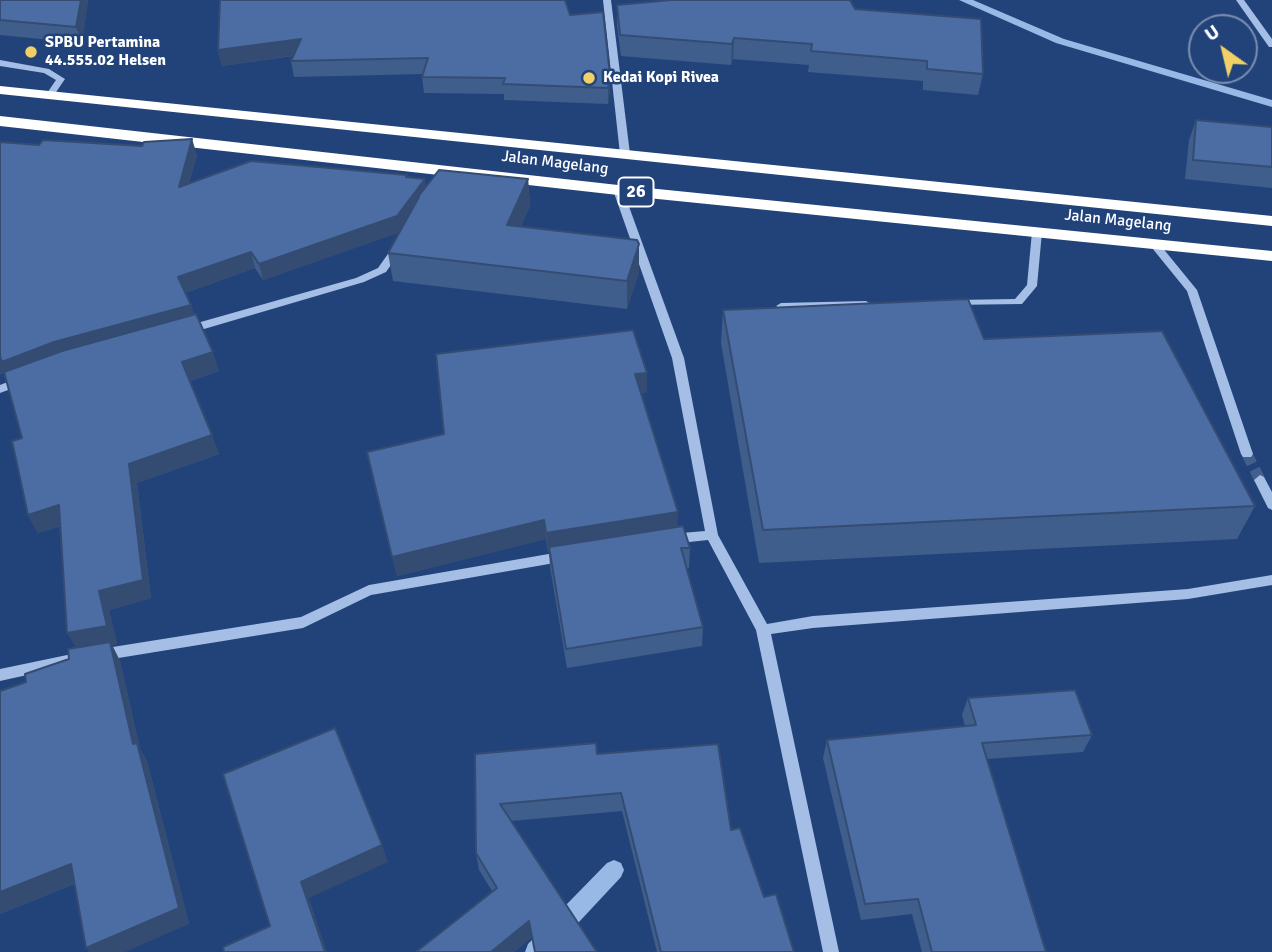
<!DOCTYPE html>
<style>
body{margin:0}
#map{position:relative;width:1272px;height:952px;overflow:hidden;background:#22437a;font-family:Signika,sans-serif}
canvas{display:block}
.north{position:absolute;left:1188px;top:14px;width:70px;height:70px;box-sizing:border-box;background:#22437a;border:2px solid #7a8eaf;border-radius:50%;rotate:326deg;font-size:19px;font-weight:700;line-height:28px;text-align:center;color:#fff}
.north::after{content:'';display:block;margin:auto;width:24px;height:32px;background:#f1d166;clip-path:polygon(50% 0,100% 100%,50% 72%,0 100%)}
</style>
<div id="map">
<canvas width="1272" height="952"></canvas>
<div class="north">U</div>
</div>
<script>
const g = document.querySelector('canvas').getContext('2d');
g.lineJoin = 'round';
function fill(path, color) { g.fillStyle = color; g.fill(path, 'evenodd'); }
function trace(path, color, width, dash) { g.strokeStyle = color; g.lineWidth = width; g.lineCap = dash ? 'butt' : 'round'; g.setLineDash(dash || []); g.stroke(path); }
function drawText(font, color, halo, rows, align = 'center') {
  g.font = font + ' Signika,sans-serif'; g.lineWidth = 5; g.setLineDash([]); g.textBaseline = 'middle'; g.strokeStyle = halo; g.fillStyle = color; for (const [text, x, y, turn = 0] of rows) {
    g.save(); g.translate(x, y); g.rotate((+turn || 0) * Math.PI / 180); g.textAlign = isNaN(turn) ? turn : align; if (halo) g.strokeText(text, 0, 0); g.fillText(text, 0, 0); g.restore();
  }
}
const stream = new Path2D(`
 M 959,0 L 973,0 L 1064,39 L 1272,100 L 1272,107 L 1056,43 Z
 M 614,860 L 621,863 L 624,870 L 621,877 L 551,952 L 525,952 L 528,944 L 607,863 Z`);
const minorTunnel = new Path2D(`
 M 1247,454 L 1260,480`);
const minor = new Path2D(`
 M 603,0 L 611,0 L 630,154 L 625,157 L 620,154 Z
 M 1236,0 L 1244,0 L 1272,39 L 1272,47 L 1269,47 Z
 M 0,60 L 49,69 L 65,79 L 52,98 L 46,98 L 45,96 L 56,80 L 44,73 L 0,66 Z
 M 618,187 L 623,190 L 684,358 L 718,535 L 767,624 L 813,616 L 1188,589 L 1272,575 L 1272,585 L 1188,599 L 813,628 L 771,634 L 839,952 L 823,952 L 756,630 L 708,540 L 670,544 L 665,542 L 664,539 L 665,536 L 670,534 L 705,531 L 672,358 L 613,190 Z
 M 1037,229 L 1042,232 L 1037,286 L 1022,304 L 950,305 L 949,303 L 950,301 L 954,300 L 1015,299 L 1027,285 L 1032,232 Z
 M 1153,240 L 1157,241 L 1197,290 L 1253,454 L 1251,457 L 1243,457 L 1241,454 L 1187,291 L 1148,243 Z
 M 399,243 L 404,246 L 386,272 L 364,282 L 187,334 L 182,330 L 183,327 L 356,278 L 378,268 L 395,244 Z
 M 866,301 L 871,304 L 870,306 L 781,309 L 776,306 L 781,303 Z
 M 23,376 L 29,380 L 27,383 L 0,393 L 0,385 Z
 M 1260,475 L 1264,477 L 1272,492 L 1272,510 L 1268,508 L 1254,480 Z
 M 566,551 L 571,552 L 572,556 L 571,560 L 566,561 L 371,595 L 303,628 L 100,661 L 95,659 L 93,655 L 95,651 L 100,649 L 301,617 L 369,585 Z
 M 72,654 L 77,656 L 79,660 L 77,664 L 0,681 L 0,669 Z`);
const highway = new Path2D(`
 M 0,86 L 1272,216 L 1272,226 L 0,94 Z
 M 0,116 L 618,185 L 1272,251 L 1272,261 L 618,195 L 0,126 Z`);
const wall = new Path2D(`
 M 0,0 L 88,0 L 82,43 L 0,35 Z
 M 664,0 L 850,0 L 855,9 L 983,74 L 978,95 L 923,90 L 923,81 L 808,72 L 809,65 L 733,59 L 731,65 L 621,56 L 617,26 L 617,5 L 664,1 Z
 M 570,15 L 610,91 L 608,104 L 504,100 L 504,94 L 424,93 L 422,77 L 423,74 L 294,77 L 291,61 L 293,56 L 222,66 L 218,50 Z
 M 1196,120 L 1272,127 L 1272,188 L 1185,179 L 1189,140 Z
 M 39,145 L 197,155 L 189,183 L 407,175 L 408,178 L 426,186 L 528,179 L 530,206 L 521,226 L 639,244 L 639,272 L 627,309 L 393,281 L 388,253 L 400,232 L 263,280 L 255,268 L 185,293 L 219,371 L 190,381 L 219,454 L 137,483 L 151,598 L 109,610 L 117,644 L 112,645 L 120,661 L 140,749 L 147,761 L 189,924 L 74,884 L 0,914 L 0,691 L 26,682 L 69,659 L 76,648 L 61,526 L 38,533 L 28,515 L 22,438 L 4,373 L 0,374 Z
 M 723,310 L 984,339 L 1255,506 L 1237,539 L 759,563 L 721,343 Z
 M 436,354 L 647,392 L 641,393 L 678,527 L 690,548 L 689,568 L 687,568 L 703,627 L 702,646 L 567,668 L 550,567 L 549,552 L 548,552 L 546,539 L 397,576 L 367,452 L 444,434 Z
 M 968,698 L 1092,735 L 1083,752 L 987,759 L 1046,952 L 922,952 L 912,914 L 861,920 L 823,758 L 827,740 L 965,726 L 962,715 Z
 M 475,754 L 597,754 L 731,830 L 764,897 L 794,952 L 657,952 L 622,811 L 511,821 L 597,952 L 535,952 L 532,937 L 514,952 L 416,952 L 492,891 L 479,870 L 476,853 Z`);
const shadedWall = new Path2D(`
 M 81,0 L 88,0 L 82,43 L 76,27 Z
 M 734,38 L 733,59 L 731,65 L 732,44 Z
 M 301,39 L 304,54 L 222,66 L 218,50 Z
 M 610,75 L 610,91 L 608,104 L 608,88 Z
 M 192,139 L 197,155 L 184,202 L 179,187 Z
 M 425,179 L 427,195 L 400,232 L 263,280 L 259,264 Z
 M 528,179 L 530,206 L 510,252 L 507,225 Z
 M 639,244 L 639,272 L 627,309 L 627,281 Z
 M 251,252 L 255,268 L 184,293 L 178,277 Z
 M 191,305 L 197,321 L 0,374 L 0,356 Z
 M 213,352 L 219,371 L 189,381 L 182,362 Z
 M 647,373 L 647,392 L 635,394 L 635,374 Z
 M 212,435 L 219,454 L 137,483 L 151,598 L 109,610 L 117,644 L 112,645 L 120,661 L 140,749 L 147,761 L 189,924 L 125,952 L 89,952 L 86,948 L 78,651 L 67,633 L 99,591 L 129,464 Z
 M 59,505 L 69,523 L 38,533 L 28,515 Z
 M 678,512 L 677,531 L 548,552 L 546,533 Z
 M 544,520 L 546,539 L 397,576 L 392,557 Z
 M 382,845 L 388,862 L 309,898 L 327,952 L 325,952 L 301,882 Z
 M 71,864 L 83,880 L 0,914 L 0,892 Z
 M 529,921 L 532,937 L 514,952 L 491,952 Z`);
const building = new Path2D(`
 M 0,0 L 81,0 L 76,27 L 0,20 Z
 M 220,0 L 565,0 L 570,15 L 603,12 L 610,75 L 608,88 L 503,84 L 505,78 L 422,77 L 428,58 L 291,61 L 301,39 L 218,50 Z
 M 671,0 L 850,0 L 855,9 L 981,19 L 983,74 L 927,69 L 927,61 L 811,51 L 812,44 L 734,38 L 732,44 L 620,35 L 617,5 Z
 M 1196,120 L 1272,127 L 1272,167 L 1193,160 Z
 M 192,139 L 179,187 L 251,161 L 407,175 L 406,177 L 425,179 L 397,216 L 259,264 L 251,252 L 178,277 L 191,305 L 54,342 L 2,362 L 0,356 L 0,142 L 39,145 L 43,140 L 142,146 L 144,142 Z
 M 439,170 L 528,179 L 507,225 L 637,240 L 639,244 L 627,281 L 388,253 L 419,197 L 417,198 Z
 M 968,299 L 984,339 L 1162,331 L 1255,506 L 763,530 L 723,310 Z
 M 196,314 L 213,352 L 182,362 L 212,435 L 129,464 L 143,580 L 99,591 L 107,626 L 67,633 L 59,505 L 28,515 L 12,441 L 22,438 L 4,372 L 62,351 Z
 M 633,330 L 647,373 L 635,374 L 678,512 L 546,533 L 544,520 L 392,557 L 367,452 L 444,434 L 436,354 Z
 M 683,526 L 690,548 L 681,548 L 703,627 L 566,649 L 549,547 Z
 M 110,642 L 133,744 L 137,743 L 179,908 L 86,948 L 71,864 L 0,892 L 0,691 L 26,682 L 25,674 L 69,659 L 68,649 Z
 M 1075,690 L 1092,735 L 982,743 L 1046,952 L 932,952 L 918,899 L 865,904 L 827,740 L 976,725 L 968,698 Z
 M 335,728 L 382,845 L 301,882 L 325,952 L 224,952 L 223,947 L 270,926 L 223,774 Z
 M 596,743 L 597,754 L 718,744 L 731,830 L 740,828 L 764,897 L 776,894 L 794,952 L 661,952 L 621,793 L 500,804 L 597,952 L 535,952 L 529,921 L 491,952 L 416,952 L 497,888 L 476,853 L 475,754 Z`);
const markers = [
 [31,52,7,"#f1d166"],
 [589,78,7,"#f1d166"]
];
const farPoinames = [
 ["SPBU Pertamina",45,43],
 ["44.555.02 Helsen",45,61],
 ["Kedai Kopi Rivea",603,78]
];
const farStreetnames = [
 ["Jalan Magelang",555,163,7],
 ["Jalan Magelang",1118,221,6]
];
const shields = [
 [636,192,35]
];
const shieldNames = [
 ["26",636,192]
];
fill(stream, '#98b8e6');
trace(minorTunnel, '#435f8e', 11, [11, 6]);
fill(minor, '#a4bee5');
fill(highway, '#fff');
fill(wall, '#405e8c');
fill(shadedWall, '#344c72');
fill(building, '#4b6da3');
trace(building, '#344c72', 2);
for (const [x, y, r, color] of markers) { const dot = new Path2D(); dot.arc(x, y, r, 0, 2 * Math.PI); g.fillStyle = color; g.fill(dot); trace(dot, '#22437a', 2.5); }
drawText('bold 16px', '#fff', '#22437a', farPoinames, 'left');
drawText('16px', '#fff', '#22437a', farStreetnames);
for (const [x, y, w] of shields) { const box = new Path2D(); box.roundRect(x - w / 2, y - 14.5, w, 29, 5); g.fillStyle = '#22437a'; g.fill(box); trace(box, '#fff', 2); }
drawText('bold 18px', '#fff', null, shieldNames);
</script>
